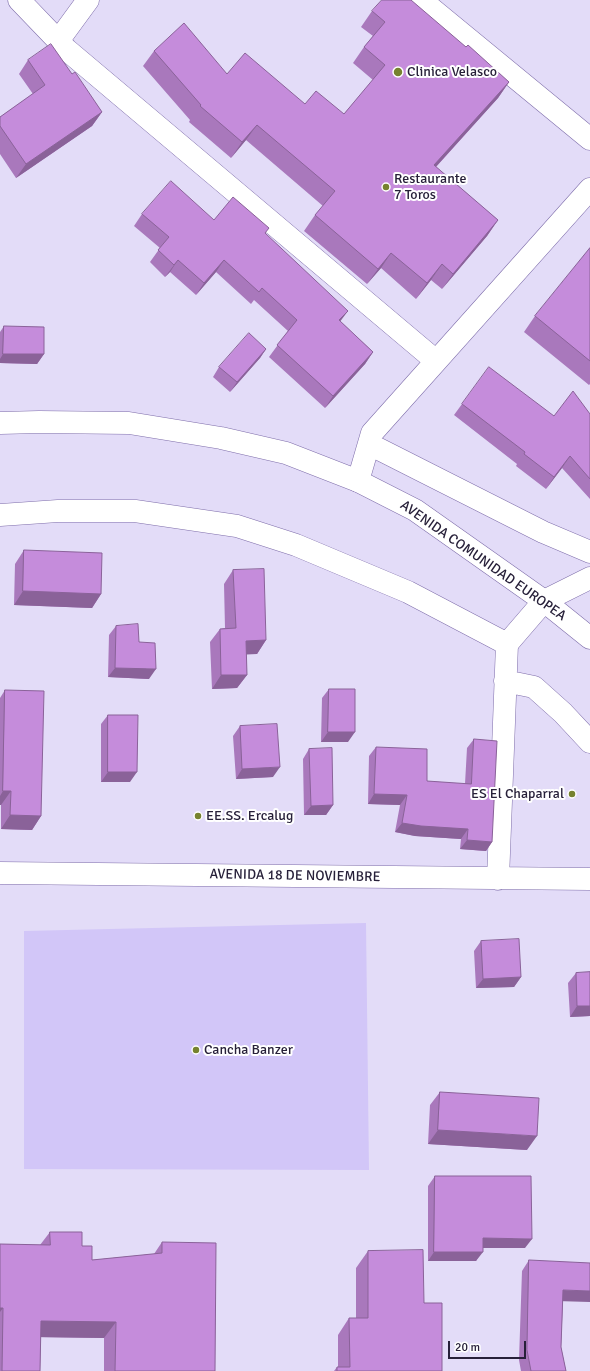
<!DOCTYPE html>
<style>
body{margin:0}
#map{position:relative;width:590px;height:1371px;overflow:hidden;background:#e3dcf8;font-family:Signika,sans-serif}
canvas{display:block}
.scale{position:absolute;left:448px;top:1341px;width:78px;height:18px;box-sizing:border-box;border:2px solid #272039;border-top:0;padding-left:5px;font-size:12px;line-height:14px;white-space:nowrap;color:#272039;-webkit-text-stroke:3px #fff;paint-order:stroke}
</style>
<div id="map">
<canvas width="590" height="1371"></canvas>
<div class="scale">20 m</div>
</div>
<script>
const g = document.querySelector('canvas').getContext('2d');
g.lineJoin = 'round';
function fill(path, color) { g.fillStyle = color; g.fill(path, 'evenodd'); }
function trace(path, color, width, dash) { g.strokeStyle = color; g.lineWidth = width; g.lineCap = dash ? 'butt' : 'round'; g.setLineDash(dash || []); g.stroke(path); }
function drawText(font, color, halo, rows, align = 'center') {
  g.font = font + ' Signika,sans-serif'; g.lineWidth = 4; g.setLineDash([]); g.textBaseline = 'middle'; g.strokeStyle = halo; g.fillStyle = color; for (const [text, x, y, turn = 0] of rows) {
    g.save(); g.translate(x, y); g.rotate((+turn || 0) * Math.PI / 180); g.textAlign = isNaN(turn) ? turn : align; if (halo) g.strokeText(text, 0, 0); g.fillText(text, 0, 0); g.restore();
  }
}
const green = new Path2D(`
 M 366,923 L 369,1170 L 24,1169 L 24,931 Z`);
const minor = new Path2D(`
 M 19,0 L 67,50 L 436,361
 M 421,0 L 590,139
 M 58,41 L 88,0
 M 369,444 L 543,532 L 590,552
 M 358,481 L 372,433 L 590,189
 M 544,601 L 590,578
 M 505,681 L 534,687 L 563,713 L 590,742
 M 0,873 L 590,879
 M 498,879 L 507,644`);
const major = new Path2D(`
 M 0,423 L 39,422 L 129,423 L 221,438 L 286,453 L 358,481 L 415,510 L 544,601 L 590,638
 M 0,515 L 58,511 L 135,511 L 237,526 L 296,545 L 408,592 L 507,644 L 544,601`);
const wall = new Path2D(`
 M 372,11 L 466,47 L 509,82 L 498,98 L 436,167 L 498,220 L 487,236 L 442,289 L 431,280 L 416,299 L 381,268 L 367,284 L 304,231 L 315,215 L 323,206 L 246,140 L 231,158 L 189,122 L 190,120 L 143,66 L 154,51 L 227,74 L 305,104 L 344,114 L 373,80 L 353,63 L 364,47 L 373,36 L 361,27 Z
 M 28,60 L 72,74 L 102,112 L 92,126 L 16,178 L 0,154 L 0,117 L 33,94 L 19,74 Z
 M 142,214 L 214,220 L 269,228 L 265,233 L 340,321 L 373,352 L 365,364 L 325,408 L 269,357 L 288,331 L 254,300 L 251,304 L 216,272 L 196,295 L 170,272 L 165,277 L 150,262 L 160,248 L 134,226 Z
 M 590,248 L 590,384 L 589,385 L 524,332 L 535,316 Z
 M 4,326 L 44,354 L 37,364 L 0,363 L 0,332 Z
 M 266,349 L 260,358 L 230,392 L 213,377 L 219,367 Z
 M 462,404 L 554,416 L 590,414 L 590,499 L 562,468 L 546,489 L 516,466 L 517,464 L 454,415 Z
 M 24,550 L 101,594 L 92,608 L 14,605 L 15,564 Z
 M 233,570 L 266,640 L 257,654 L 246,654 L 247,675 L 237,688 L 212,689 L 210,642 L 220,629 L 225,628 L 224,584 Z
 M 116,626 L 139,642 L 149,679 L 108,677 L 109,635 Z
 M 329,689 L 348,742 L 321,742 L 322,698 Z
 M 5,690 L 41,816 L 32,830 L 1,829 L 1,805 L 0,805 L 0,698 Z
 M 108,715 L 130,782 L 101,782 L 101,724 Z
 M 240,726 L 273,777 L 236,779 L 233,736 Z
 M 474,739 L 492,842 L 486,851 L 460,849 L 461,839 L 415,836 L 395,832 L 400,805 L 368,804 L 369,756 L 376,747 L 427,781 L 465,784 L 467,748 Z
 M 309,749 L 333,805 L 326,815 L 304,815 L 303,759 Z
 M 481,941 L 521,977 L 514,987 L 476,988 L 474,951 Z
 M 590,972 L 590,1016 L 570,1017 L 568,983 L 576,973 Z
 M 440,1092 L 527,1150 L 428,1144 L 430,1105 Z
 M 435,1176 L 525,1248 L 483,1248 L 476,1261 L 428,1261 L 428,1186 Z
 M 50,1232 L 82,1246 L 92,1260 L 154,1254 L 162,1242 L 215,1371 L 104,1371 L 104,1338 L 41,1337 L 40,1371 L 0,1371 L 0,1244 L 40,1245 Z
 M 368,1251 L 424,1303 L 442,1371 L 334,1371 L 337,1367 L 338,1367 L 338,1335 L 349,1318 L 356,1318 L 356,1268 Z
 M 529,1260 L 563,1301 L 561,1347 L 566,1371 L 521,1371 L 519,1360 L 522,1271 Z`);
const shadedWall = new Path2D(`
 M 509,82 L 498,98 L 423,181 L 434,165 Z
 M 102,112 L 92,126 L 16,178 L 26,164 Z
 M 257,125 L 246,140 L 231,158 L 242,142 Z
 M 498,220 L 487,236 L 442,289 L 453,274 Z
 M 391,253 L 381,268 L 367,284 L 378,269 Z
 M 178,260 L 170,272 L 165,277 L 174,265 Z
 M 224,260 L 216,272 L 196,295 L 204,283 Z
 M 442,264 L 431,280 L 416,299 L 427,283 Z
 M 348,311 L 339,323 L 339,320 Z
 M 266,349 L 260,358 L 230,392 L 237,382 Z
 M 373,352 L 365,364 L 325,408 L 333,396 Z
 M 3,354 L 44,354 L 37,364 L 0,363 L 0,359 Z
 M 570,456 L 562,468 L 546,489 L 554,477 Z
 M 23,591 L 101,594 L 92,608 L 14,605 Z
 M 266,640 L 257,654 L 236,655 L 246,641 Z
 M 115,668 L 156,669 L 149,679 L 108,677 Z
 M 221,675 L 247,675 L 237,688 L 212,689 Z
 M 328,732 L 355,732 L 348,742 L 321,742 Z
 M 280,767 L 273,777 L 236,779 L 242,769 Z
 M 108,772 L 137,772 L 130,782 L 101,782 Z
 M 3,791 L 11,791 L 1,805 L 0,805 L 0,796 Z
 M 374,794 L 407,795 L 400,805 L 368,804 Z
 M 333,805 L 326,815 L 304,815 L 311,806 Z
 M 10,815 L 41,816 L 32,830 L 1,829 Z
 M 402,823 L 468,829 L 461,839 L 415,836 L 395,832 Z
 M 467,840 L 492,842 L 486,851 L 460,849 Z
 M 521,977 L 514,987 L 476,988 L 483,979 Z
 M 577,1006 L 590,1006 L 590,1016 L 570,1017 Z
 M 438,1130 L 537,1136 L 527,1150 L 428,1144 Z
 M 483,1238 L 532,1239 L 525,1248 L 477,1248 Z
 M 434,1252 L 483,1252 L 476,1261 L 428,1261 Z
 M 563,1290 L 590,1291 L 590,1302 L 556,1301 Z
 M 0,1308 L 3,1308 L 0,1312 Z
 M 41,1321 L 116,1322 L 104,1338 L 29,1337 Z`);
const building = new Path2D(`
 M 382,0 L 411,0 L 466,47 L 468,45 L 509,82 L 434,165 L 498,220 L 453,274 L 442,264 L 427,283 L 391,253 L 378,269 L 315,215 L 335,191 L 257,125 L 242,142 L 200,106 L 201,105 L 154,51 L 184,23 L 227,74 L 245,53 L 305,104 L 316,91 L 344,114 L 385,65 L 364,47 L 385,22 L 372,11 Z
 M 51,44 L 72,74 L 75,72 L 102,112 L 26,164 L 0,126 L 0,117 L 45,85 L 28,60 Z
 M 171,181 L 214,220 L 233,197 L 269,228 L 265,233 L 348,311 L 339,320 L 373,352 L 333,396 L 277,345 L 297,320 L 262,288 L 259,292 L 224,260 L 204,283 L 178,260 L 174,265 L 158,250 L 169,237 L 142,214 Z
 M 590,248 L 590,361 L 535,316 Z
 M 4,326 L 44,327 L 44,354 L 3,354 Z
 M 249,333 L 266,349 L 237,382 L 219,367 Z
 M 489,367 L 554,416 L 573,391 L 590,414 L 590,479 L 570,456 L 554,477 L 524,454 L 525,452 L 462,404 Z
 M 24,550 L 102,553 L 101,594 L 23,591 Z
 M 264,569 L 266,640 L 246,641 L 247,675 L 221,675 L 220,629 L 236,628 L 233,570 Z
 M 138,624 L 139,642 L 155,643 L 156,669 L 115,668 L 116,626 Z
 M 329,689 L 355,689 L 355,732 L 328,732 Z
 M 5,690 L 44,691 L 41,816 L 10,815 L 11,791 L 3,791 Z
 M 108,715 L 138,715 L 137,772 L 108,772 Z
 M 277,724 L 280,767 L 242,769 L 240,726 Z
 M 474,739 L 497,741 L 492,842 L 467,840 L 468,829 L 421,826 L 402,823 L 407,795 L 374,794 L 376,747 L 427,749 L 427,781 L 471,784 Z
 M 332,748 L 333,805 L 311,806 L 309,749 Z
 M 519,939 L 521,977 L 483,979 L 481,941 Z
 M 590,972 L 590,1006 L 577,1006 L 576,973 Z
 M 440,1092 L 539,1098 L 537,1136 L 438,1130 Z
 M 435,1176 L 531,1176 L 532,1239 L 483,1238 L 483,1252 L 434,1252 Z
 M 50,1232 L 82,1232 L 82,1246 L 92,1246 L 92,1260 L 162,1253 L 162,1242 L 216,1243 L 215,1371 L 115,1371 L 116,1322 L 41,1321 L 40,1371 L 2,1371 L 3,1308 L 0,1308 L 0,1244 L 50,1245 Z
 M 423,1250 L 424,1303 L 442,1303 L 442,1371 L 337,1371 L 337,1367 L 350,1367 L 349,1318 L 368,1318 L 368,1251 Z
 M 529,1260 L 590,1263 L 590,1291 L 563,1290 L 561,1347 L 566,1371 L 531,1371 L 527,1350 Z`);
const markers = [
 [398,72,5,"#76822f"],
 [386,187,4,"#76822f"],
 [572,794,4,"#76822f"],
 [198,816,4,"#76822f"],
 [196,1050,4,"#76822f"]
];
const poiNames = [
 ["Clinica Velasco",407,72],
 ["Restaurante",394,179],
 ["7 Toros",394,195],
 ["ES El Chaparral",564,794,"right"],
 ["EE.SS. Ercalug",206,816],
 ["Cancha Banzer",204,1050]
];
const streetNames = [
 ["AVENIDA COMUNIDAD EUROPEA",483,561,35],
 ["AVENIDA 18 DE NOVIEMBRE",295,876,1]
];
fill(green, '#d2c6f8');
trace(minor, '#7e6daa', 23);
trace(major, '#7e6daa', 23);
trace(minor, '#fff', 22);
trace(major, '#fff', 22);
fill(wall, '#a978bc');
fill(shadedWall, '#8a6299');
fill(building, '#c58cdb');
trace(building, '#8a6299', 1);
for (const [x, y, r, color] of markers) { const dot = new Path2D(); dot.arc(x, y, r, 0, 2 * Math.PI); g.fillStyle = color; g.fill(dot); trace(dot, '#fff', 1.5); }
drawText('14px', '#272039', '#fff', poiNames, 'left');
drawText('14px', '#272039', '#fff', streetNames);
</script>
